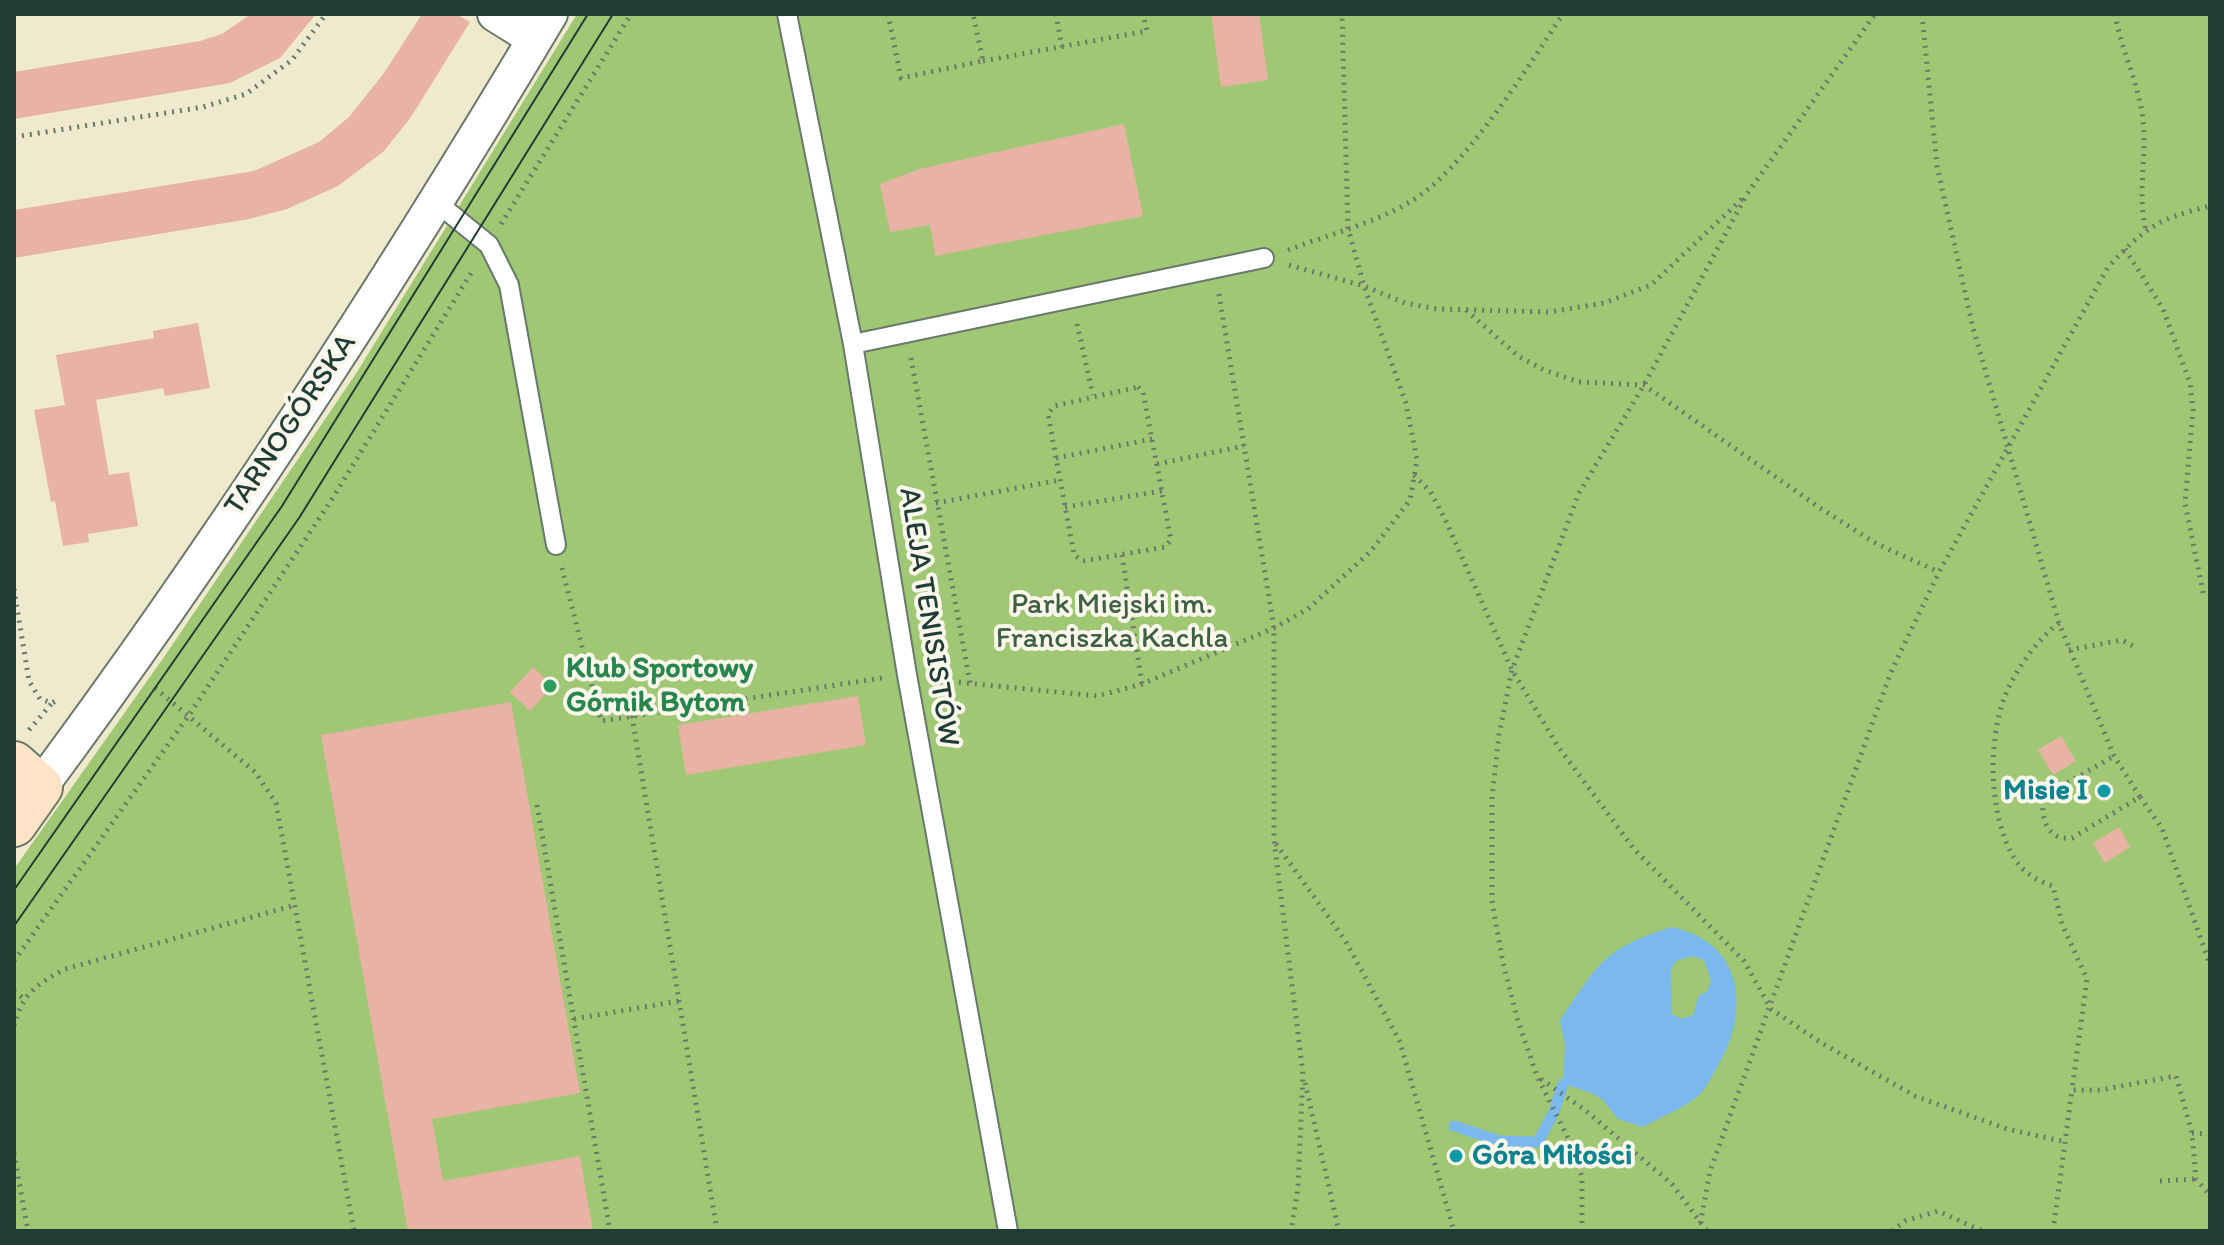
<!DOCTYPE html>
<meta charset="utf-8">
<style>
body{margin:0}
#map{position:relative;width:2224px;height:1245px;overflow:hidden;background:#efe9ce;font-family:Itim,sans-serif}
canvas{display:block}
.frame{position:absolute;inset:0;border:16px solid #1f3d34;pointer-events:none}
</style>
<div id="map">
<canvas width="2224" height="1245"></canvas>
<div class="frame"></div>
</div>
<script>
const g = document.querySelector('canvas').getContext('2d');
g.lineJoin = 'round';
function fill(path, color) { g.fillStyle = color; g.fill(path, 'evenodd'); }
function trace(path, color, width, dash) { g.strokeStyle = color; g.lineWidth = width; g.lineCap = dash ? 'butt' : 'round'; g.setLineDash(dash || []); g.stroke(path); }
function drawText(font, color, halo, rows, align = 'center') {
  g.font = font + ' Itim,sans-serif'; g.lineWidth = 8; g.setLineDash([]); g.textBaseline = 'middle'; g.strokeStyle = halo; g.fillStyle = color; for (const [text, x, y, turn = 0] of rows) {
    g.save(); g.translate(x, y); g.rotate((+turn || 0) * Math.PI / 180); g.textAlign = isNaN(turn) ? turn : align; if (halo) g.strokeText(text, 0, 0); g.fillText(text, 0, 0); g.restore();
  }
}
const green = new Path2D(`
 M 577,14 L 2210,14 L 2210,1231 L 14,1231 L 14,869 L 164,657 L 357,372 Z`);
const water = new Path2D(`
 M 1671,927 C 1746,942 1751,1015 1715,1071 C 1710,1079 1705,1091 1697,1097 C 1682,1109 1661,1117 1643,1127 L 1618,1119 L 1603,1100 L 1592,1093 L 1563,1084 L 1565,1045 L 1560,1020 C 1600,963 1601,950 1671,927 ZM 1692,956 L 1704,960 L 1711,981 L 1707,992 L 1699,995 L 1693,1015 L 1682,1019 L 1672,1014 L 1671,970 L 1676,961 Z`);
const stream = new Path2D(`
 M 1454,1126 L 1500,1141 L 1538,1142 L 1554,1112 L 1563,1084`);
const building = new Path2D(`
 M 251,14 L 316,14 L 280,58 L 230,83 L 14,119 L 14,72 L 200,41 L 222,34 Z
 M 422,14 L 456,14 L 470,22 L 411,117 L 384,151 L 338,186 L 287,209 L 249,219 L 14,258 L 14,210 L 254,171 L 319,142 L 349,117 L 384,73 Z
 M 1211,14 L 1259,14 L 1268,80 L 1221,87 Z
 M 1124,124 L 1143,216 L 935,256 L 930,225 L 890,232 L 880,184 L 919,169 Z
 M 198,323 L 210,388 L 165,396 L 163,388 L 96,400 L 109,475 L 129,472 L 138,526 L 88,534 L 89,542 L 63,546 L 55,501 L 51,502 L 34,410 L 65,405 L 56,355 L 154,338 L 153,331 Z
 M 533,667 L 553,686 L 530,711 L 510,692 Z
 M 858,696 L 866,745 L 686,775 L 678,725 Z
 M 511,702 L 580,1093 L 432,1119 L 443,1181 L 580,1156 L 593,1231 L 408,1231 L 321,735 Z
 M 2061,736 L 2076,761 L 2053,775 L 2038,750 Z
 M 2119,827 L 2130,847 L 2105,863 L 2093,843 Z`);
const path = new Path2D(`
 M 888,14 L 901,78 L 983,61 L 973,14
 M 1056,14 L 1062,47
 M 1922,14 L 1937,166 L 1973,328 L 2059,623 L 2114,756 L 2140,797 L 2072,838 C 2050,841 2041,822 2043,802 L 2050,793 L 2114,756
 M 2115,14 C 2121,50 2140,86 2143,121 C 2147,159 2137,194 2146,231
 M 983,61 L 1147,31 L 1143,14
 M 14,137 L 203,107 L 246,94 L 292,60 L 326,14
 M 501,224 L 631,14
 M 2125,249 L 2163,309 L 2190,383 L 2193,410 L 2185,503 L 2204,597
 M 1288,250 C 1327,235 1372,224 1408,203 C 1462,174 1528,66 1563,14
 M 1289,265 L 1364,286 L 1405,303 L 1437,309 L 1550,312 L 1604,303 L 1651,285 L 1742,199
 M 1219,294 L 1274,628 L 1274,840 L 1303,1074 L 1298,1187 L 1291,1231
 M 1466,310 L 1518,356 L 1544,370 L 1579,382 L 1644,385 L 1820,508 L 1877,544 L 1939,572
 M 1077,324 L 1093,395
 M 911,358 L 970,683
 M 1138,387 L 1143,392 L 1171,540 L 1165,547 L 1083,561 L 1074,555 L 1048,414 L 1054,406 Z
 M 1056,458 L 1152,439
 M 1157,464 L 1244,446
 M 1414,475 L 1430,491 L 1445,519 L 1512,670 L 1557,745 L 1634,849 L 1744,961 L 1771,1009 L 1820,1042 L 1915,1096 L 2007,1129 L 2066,1142
 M 936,503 L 1060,480
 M 1065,507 L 1162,491
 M 1122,555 L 1142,684
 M 562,568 L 601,721 L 882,678
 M 14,589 L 29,681 L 40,699 L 52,703 L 59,699
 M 2059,623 C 2036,641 2016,669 2005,696 C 1987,742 1989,816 2014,858 C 2023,873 2038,881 2053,886 L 2062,924 L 2087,979 L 2072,1090
 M 2069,650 L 2122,640 L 2133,646
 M 935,680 L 1098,696 L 1142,684 L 1274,628 L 1308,609 L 1371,551 L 1410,500 L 1417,460 L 1406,403 L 1364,286 L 1348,228 L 1342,14
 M 155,688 L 255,772 L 276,803 L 354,1231
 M 632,716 L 717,1231
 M 29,730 L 52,703
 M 2140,797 L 2162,828 L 2210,965
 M 537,805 L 610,1231
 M 1276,844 L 1345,940 L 1400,1042 L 1454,1231
 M 14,961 L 189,715 L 332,499 L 473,270
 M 14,991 L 24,999
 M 574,1019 L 679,1001
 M 14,1026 C 22,994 37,984 65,969 L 292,906
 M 1541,1079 L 1585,1110 L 1672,1184 L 1707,1231
 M 1305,1083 L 1339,1231
 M 2192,1133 L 2210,1134
 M 14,1153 L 28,1231
 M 2160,1181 L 2196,1179
 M 1582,1231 L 1582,1179 L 1577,1156 L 1537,1076 L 1518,1021 L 1503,963 L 1492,901 L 1492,797 L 1499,735 L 1512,670 L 1579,493 L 1644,385 L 1747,194 L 1875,14
 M 1699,1231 L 1710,1171 L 1891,672 L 1939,572 L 2108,267 C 2146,227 2157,219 2210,206
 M 1892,1231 L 1905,1221 L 1938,1211 L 1982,1231
 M 2053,1231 L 2072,1090 L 2100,1090 L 2176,1076 L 2192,1133 L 2196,1179 L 2210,1195`);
const lane = new Path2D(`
 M 787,14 L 853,344 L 907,675 L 1008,1231
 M 436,202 L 489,245 L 509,285 L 556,545
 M 853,344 L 1264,258`);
const street = new Path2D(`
 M 495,14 L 535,39
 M 40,787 C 224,539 392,279 550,14`);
const secondary = new Path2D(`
 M 14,764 L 40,787 L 14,824`);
const tram = new Path2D(`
 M 14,890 L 282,506 L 588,14
 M 14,926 L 299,518 L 613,14`);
const markers = [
 [550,686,8,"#2e9e5b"],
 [2104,791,8,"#0f9aa8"],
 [1456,1156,8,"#0f9aa8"]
];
const streetNames = [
 ["TARNOGÓRSKA",291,425,-56],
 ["ALEJA TENISISTÓW",928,617,81]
];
const parkNames = [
 ["Park Miejski im.",1112,605],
 ["Franciszka Kachla",1112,639]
];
const leisureNames = [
 ["Klub Sportowy",566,669],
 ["Górnik Bytom",566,703]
];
const cultureNames = [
 ["Misie I",2088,791],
 ["Góra Miłości",1472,1156,"left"]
];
fill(green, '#a0c874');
fill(water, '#7ab8ed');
trace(stream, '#7ab8ed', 11);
fill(building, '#e8b2a5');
trace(lane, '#68796a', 22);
trace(street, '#68796a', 38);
trace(secondary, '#68796a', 48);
trace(path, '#68796a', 5, [2, 6]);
trace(lane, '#fff', 18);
trace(street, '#fff', 34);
trace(secondary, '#fee4c6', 44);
trace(tram, '#1f3d34', 2);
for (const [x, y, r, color] of markers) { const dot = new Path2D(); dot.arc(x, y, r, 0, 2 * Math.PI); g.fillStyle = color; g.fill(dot); trace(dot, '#fbf7ec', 3); }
drawText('30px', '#1f3d34', '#fbf7ec', streetNames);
drawText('30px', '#3f6044', '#fbf7ec', parkNames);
drawText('bold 30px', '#27864d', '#fbf7ec', leisureNames, 'left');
drawText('bold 30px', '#0d838f', '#fbf7ec', cultureNames, 'right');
</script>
